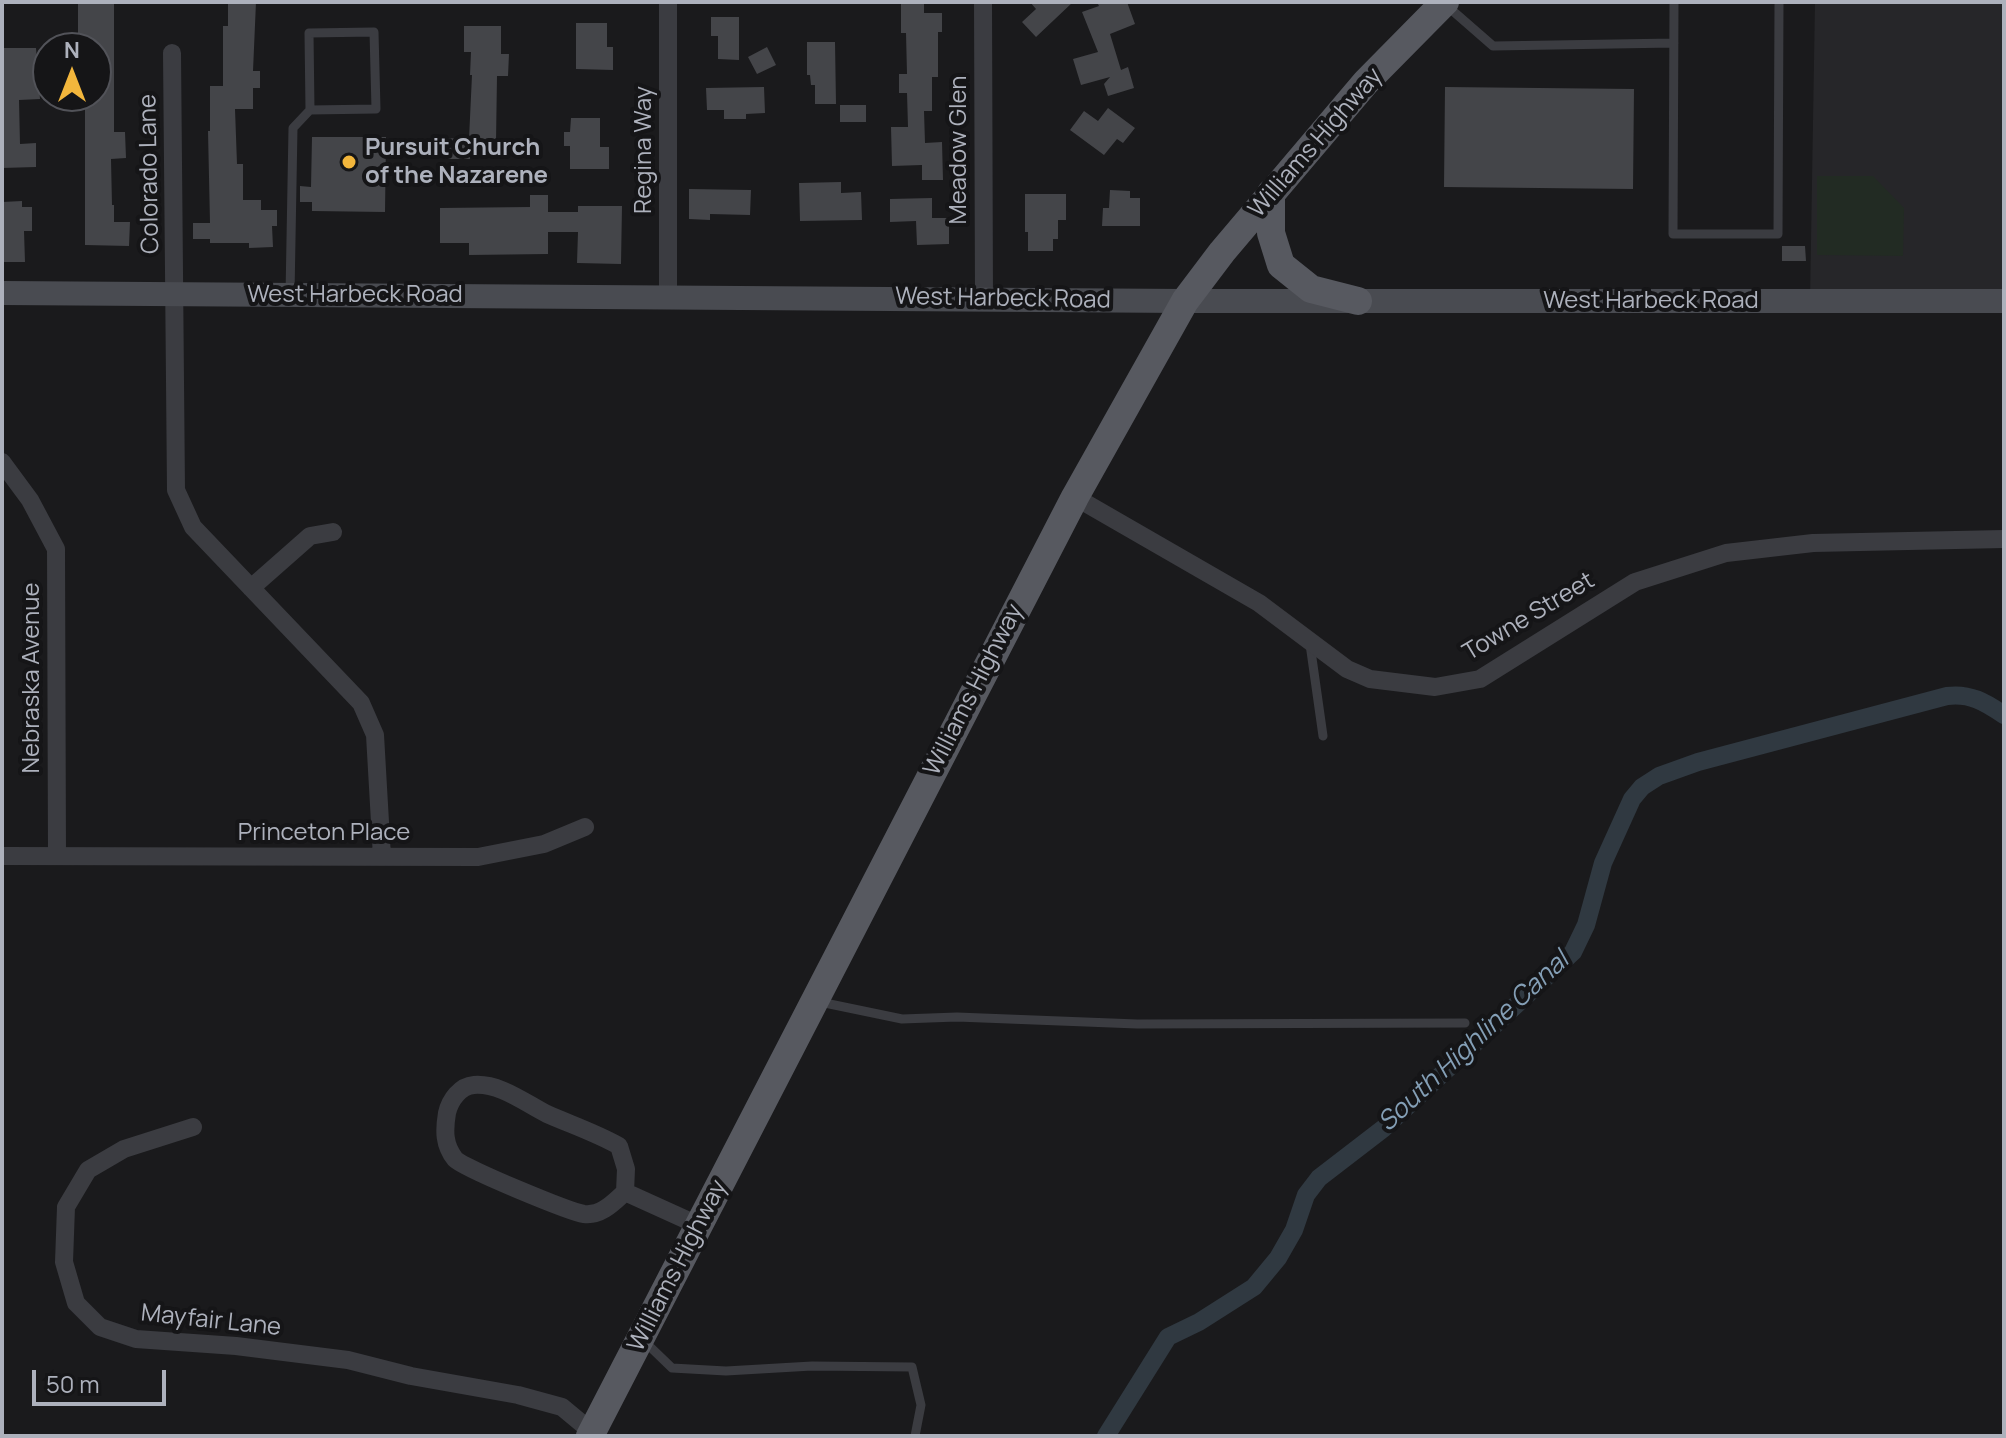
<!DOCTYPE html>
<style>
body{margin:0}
#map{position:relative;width:2006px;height:1438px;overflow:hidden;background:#1a1a1c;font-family:Manrope,sans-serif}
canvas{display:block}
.frame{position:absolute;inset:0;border:4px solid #adb1bc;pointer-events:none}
.north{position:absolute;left:32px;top:32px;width:80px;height:80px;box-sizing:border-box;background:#151517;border:2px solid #525359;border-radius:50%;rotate:0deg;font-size:22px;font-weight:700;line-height:32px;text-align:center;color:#adb1bc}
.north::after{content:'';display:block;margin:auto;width:28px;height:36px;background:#f2b63c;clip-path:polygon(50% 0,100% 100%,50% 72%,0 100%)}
.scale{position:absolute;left:32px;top:1370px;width:134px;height:36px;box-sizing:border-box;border:4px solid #adb1bc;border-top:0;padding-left:10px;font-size:24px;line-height:28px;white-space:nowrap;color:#adb1bc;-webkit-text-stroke:6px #151517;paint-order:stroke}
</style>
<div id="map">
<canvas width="2006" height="1438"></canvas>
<div class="frame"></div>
<div class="north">N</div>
<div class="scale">50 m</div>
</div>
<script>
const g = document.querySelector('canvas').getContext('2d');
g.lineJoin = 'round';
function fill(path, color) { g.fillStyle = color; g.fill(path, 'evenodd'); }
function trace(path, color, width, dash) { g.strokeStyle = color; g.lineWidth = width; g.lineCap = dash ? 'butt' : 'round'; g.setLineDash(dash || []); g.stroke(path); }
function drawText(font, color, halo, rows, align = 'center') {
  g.font = font + ' Manrope,sans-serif'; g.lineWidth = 8; g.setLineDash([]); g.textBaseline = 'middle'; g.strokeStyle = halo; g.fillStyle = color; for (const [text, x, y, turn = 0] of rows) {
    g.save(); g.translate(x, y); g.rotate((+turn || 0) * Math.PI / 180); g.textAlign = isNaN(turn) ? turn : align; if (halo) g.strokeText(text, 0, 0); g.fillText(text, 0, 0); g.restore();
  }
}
const built = new Path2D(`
 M 1815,2 L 2004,2 L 2004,301 L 1810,301 Z`);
const green = new Path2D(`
 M 1817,176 L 1873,176 L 1904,208 L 1903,256 L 1817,255 Z`);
const canal = new Path2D(`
 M 1106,1436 L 1168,1337 L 1199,1322 L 1254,1287 L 1278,1258 L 1294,1230 L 1306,1195 L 1319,1178 L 1384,1128 L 1573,952 L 1586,925 L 1603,863 L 1632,799 L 1642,787 L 1659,776 L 1698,762 L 1947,696 C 1970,693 1985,702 2004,715`);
const building = new Path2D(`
 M 78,2 L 114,2 L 114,132 L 125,132 L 126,158 L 111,159 L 112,205 L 114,205 L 114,222 L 130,222 L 129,246 L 85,245 L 85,96 L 96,96 L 96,48 L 90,48 L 90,43 L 78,43 Z
 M 228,2 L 256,2 L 253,71 L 260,71 L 260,88 L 253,88 L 253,109 L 235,109 L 237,164 L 243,164 L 243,200 L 261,200 L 261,210 L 277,210 L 277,226 L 272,226 L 273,247 L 249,248 L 249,243 L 210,243 L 210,239 L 193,239 L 193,223 L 210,223 L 208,131 L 210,131 L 210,86 L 223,86 L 223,26 L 228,26 Z
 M 901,2 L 924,2 L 924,13 L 942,13 L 942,32 L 938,32 L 938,77 L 932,77 L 932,111 L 924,111 L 925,143 L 942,142 L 943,180 L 922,180 L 922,165 L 892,166 L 891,127 L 908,127 L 907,93 L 899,93 L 899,74 L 907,74 L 906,33 L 901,33 Z
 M 1030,2 L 1073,2 L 1036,37 L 1022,22 L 1036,9 Z
 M 1097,2 L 1127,2 L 1135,24 L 1110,34 L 1121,70 L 1128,67 L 1134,88 L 1108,96 L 1104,84 L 1110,77 L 1081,85 L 1073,59 L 1098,52 L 1082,12 L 1099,6 Z
 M 711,17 L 739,17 L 739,60 L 718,59 L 718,36 L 711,36 Z
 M 576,23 L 607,23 L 607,47 L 613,47 L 613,70 L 576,69 Z
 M 464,26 L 501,26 L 501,54 L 509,54 L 508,76 L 497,76 L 496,142 L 471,142 L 470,159 L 445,159 L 445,138 L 469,139 L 472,75 L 470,75 L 471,52 L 464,52 Z
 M 807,42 L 835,42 L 836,104 L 815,104 L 815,85 L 811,85 L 810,75 L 807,75 Z
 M 767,47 L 776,65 L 757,74 L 748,57 Z
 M 2,48 L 36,48 L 40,99 L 19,100 L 20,144 L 36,143 L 36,167 L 2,168 Z
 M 764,87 L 765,113 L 746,114 L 746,119 L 724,119 L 724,110 L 707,110 L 706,88 Z
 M 1445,87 L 1634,89 L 1633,189 L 1444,187 Z
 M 840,105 L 866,105 L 866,122 L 840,122 Z
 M 1108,108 L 1135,128 L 1123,143 L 1117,139 L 1104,155 L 1070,130 L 1084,111 L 1098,121 Z
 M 571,118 L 600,118 L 600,147 L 609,147 L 609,169 L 570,169 L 570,146 L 564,146 L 564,132 L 570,132 Z
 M 312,137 L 386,137 L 385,212 L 312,211 L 312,202 L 300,202 L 300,186 L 311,187 Z
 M 841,182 L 841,193 L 861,192 L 862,220 L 800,221 L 799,183 Z
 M 689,189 L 751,190 L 750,215 L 710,214 L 710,220 L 689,219 Z
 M 1110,190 L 1130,191 L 1130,198 L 1140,198 L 1140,226 L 1102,226 L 1103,208 L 1109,208 Z
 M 1025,194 L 1066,194 L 1066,220 L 1058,220 L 1058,239 L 1053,239 L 1053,251 L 1028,251 L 1028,232 L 1025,232 Z
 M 530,195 L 548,195 L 548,212 L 578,212 L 578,206 L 622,206 L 621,264 L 577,263 L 578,232 L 548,232 L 548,254 L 469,255 L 469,243 L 440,243 L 440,208 L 530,207 Z
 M 932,198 L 932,218 L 949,218 L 949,244 L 917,245 L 916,221 L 890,222 L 890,199 Z
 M 22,201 L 22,207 L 32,207 L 32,231 L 24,231 L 25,262 L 2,262 L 2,202 Z
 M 1782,246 L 1805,246 L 1806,261 L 1782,261 Z`);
const lane = new Path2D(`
 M 1674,2 L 1673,234 L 1778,234 L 1779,2
 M 1446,5 L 1493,46 L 1674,43
 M 290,295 L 293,128 L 310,110 L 376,109 L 374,32 L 309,33 L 310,110
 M 1310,644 L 1323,736
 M 820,1002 L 902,1019 L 957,1017 L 1137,1024 L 1465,1023
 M 643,1340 L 672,1368 L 726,1371 L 812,1366 L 912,1367 L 921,1405 L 915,1436`);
const street = new Path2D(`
 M 668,2 L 668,297
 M 983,2 L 984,299
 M 172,53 L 176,490 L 193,527 L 361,703 L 375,735 L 382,857
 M 2,462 L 30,500 L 56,549 L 57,855
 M 1075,497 L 1259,603 L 1347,669 L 1370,679 L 1435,687 L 1480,679 L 1635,582 L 1726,553 L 1813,543 L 2004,539
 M 251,588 L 310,536 L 333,532
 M 2,856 L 478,857 L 544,844 L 585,827
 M 193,1127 L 124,1149 L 88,1170 L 66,1207 L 64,1262 L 76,1303 L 100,1327 L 136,1339 L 236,1346 L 348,1360 L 411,1376 L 518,1395 L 562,1407 L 592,1432
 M 625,1192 C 613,1203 601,1216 584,1214 C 570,1212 463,1168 455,1159 C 444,1145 444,1131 447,1113 C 450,1100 460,1086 474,1085 C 500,1083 525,1103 547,1114 C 572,1125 596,1133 619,1146 L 626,1169 L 625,1192 L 700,1226`);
const secondary = new Path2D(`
 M 2,293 L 1185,301 L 2004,301`);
const primary = new Path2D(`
 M 1271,193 L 1271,233 L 1281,265 L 1311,289 L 1358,301
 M 590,1436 L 1075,497 L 1185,301 L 1222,252 L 1366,82 L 1445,2`);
const markers = [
 [349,162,8,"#f2b63c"]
];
const streetNames = [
 ["Williams Highway",1316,143,-49],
 ["Regina Way",644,150,-90],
 ["Meadow Glen",959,150,-90],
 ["Colorado Lane",150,174,-91],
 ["West Harbeck Road",355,295],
 ["West Harbeck Road",1003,299,1],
 ["West Harbeck Road",1651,301],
 ["Towne Street",1529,617,-31],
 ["Nebraska Avenue",32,678,-90],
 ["Williams Highway",974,690,-63],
 ["Princeton Place",324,833],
 ["Williams Highway",678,1266,-63],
 ["Mayfair Lane",211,1321,6]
];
const poiNames = [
 ["Pursuit Church",365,148],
 ["of the Nazarene",365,176]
];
const waterNames = [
 ["South Highline Canal",1474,1042,-43]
];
fill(built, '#262629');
fill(green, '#222b23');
trace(canal, '#303941', 18);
fill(building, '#444549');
trace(lane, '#3b3c41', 9);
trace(street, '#3b3c41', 18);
trace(secondary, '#494b51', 24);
trace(primary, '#575960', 28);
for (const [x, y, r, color] of markers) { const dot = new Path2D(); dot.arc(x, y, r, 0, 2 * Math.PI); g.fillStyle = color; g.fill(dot); trace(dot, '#151517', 3); }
drawText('24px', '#adb1bc', '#151517', streetNames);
drawText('bold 24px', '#adb1bc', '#151517', poiNames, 'left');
drawText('italic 26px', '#849fb6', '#151517', waterNames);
</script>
